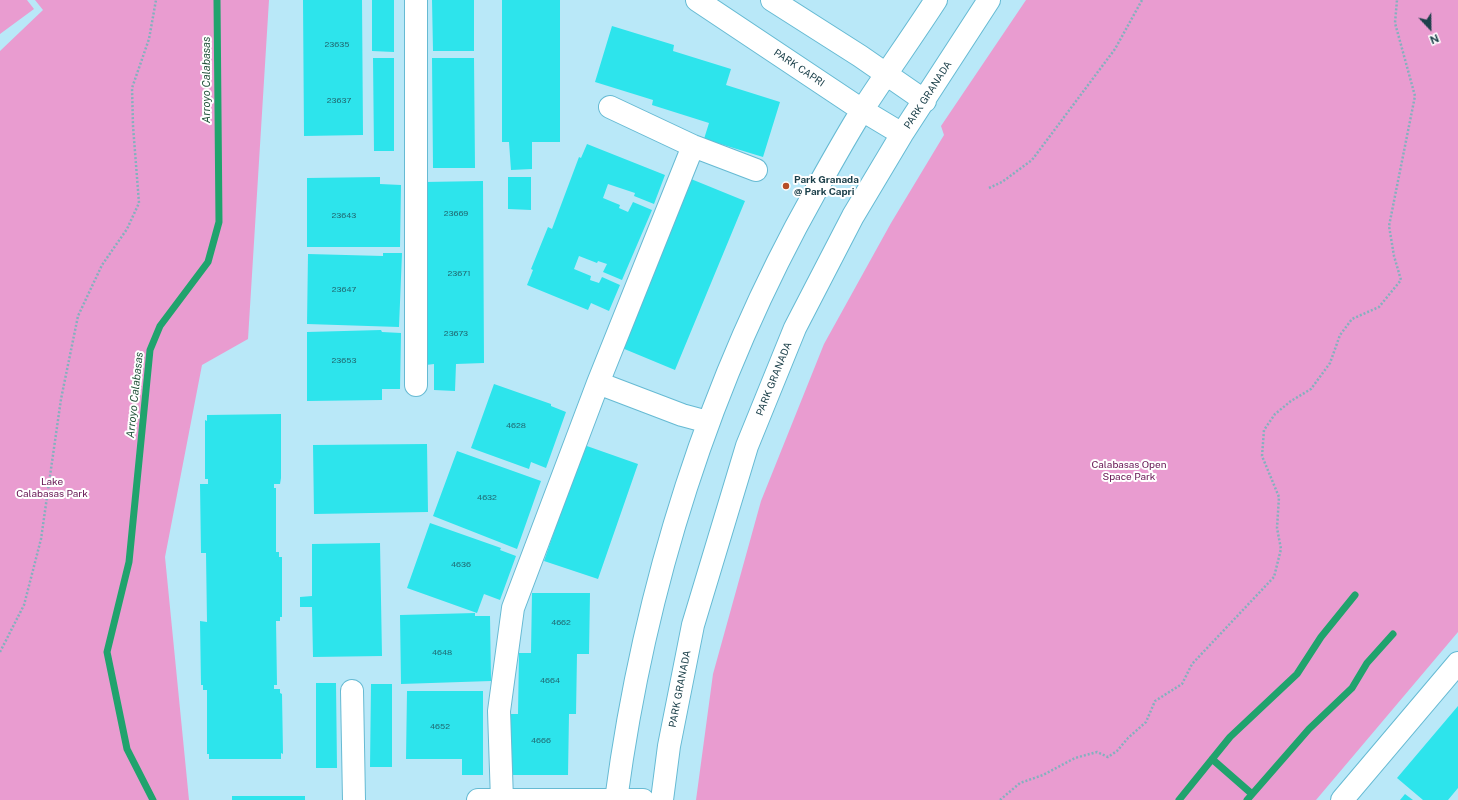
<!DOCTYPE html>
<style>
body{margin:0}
#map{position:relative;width:1458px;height:800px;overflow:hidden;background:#b9e8f8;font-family:"Public Sans",sans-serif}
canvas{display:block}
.north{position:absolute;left:1410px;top:8px;width:40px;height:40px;-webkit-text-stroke:3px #fff;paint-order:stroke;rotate:158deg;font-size:11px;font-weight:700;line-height:16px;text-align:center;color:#1c404a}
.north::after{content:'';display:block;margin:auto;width:14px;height:18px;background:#1c404a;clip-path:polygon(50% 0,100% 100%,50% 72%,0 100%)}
</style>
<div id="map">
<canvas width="1458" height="800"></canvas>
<div class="north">N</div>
</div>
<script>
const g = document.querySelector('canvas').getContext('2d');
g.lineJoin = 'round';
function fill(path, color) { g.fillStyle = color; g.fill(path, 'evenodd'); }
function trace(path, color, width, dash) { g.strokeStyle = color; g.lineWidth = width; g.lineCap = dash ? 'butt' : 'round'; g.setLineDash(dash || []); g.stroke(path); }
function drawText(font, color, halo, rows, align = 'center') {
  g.font = font + ' "Public Sans",sans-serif'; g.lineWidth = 4; g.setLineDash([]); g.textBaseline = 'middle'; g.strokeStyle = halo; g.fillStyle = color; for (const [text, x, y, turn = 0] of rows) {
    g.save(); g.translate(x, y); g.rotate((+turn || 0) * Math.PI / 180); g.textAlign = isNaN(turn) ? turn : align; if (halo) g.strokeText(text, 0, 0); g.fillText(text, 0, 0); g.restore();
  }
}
const green = new Path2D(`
 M 0,0 L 27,0 L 34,9 L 0,34 Z
 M 35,0 L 269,0 L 248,339 L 202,365 L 165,557 L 189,800 L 0,800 L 0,51 L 43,10 Z
 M 1026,0 L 1458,0 L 1458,632 L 1316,800 L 696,800 L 713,674 L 761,501 L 824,344 L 891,223 L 944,135 L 941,126 Z`);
const stream = new Path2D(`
 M 1212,759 L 1252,794
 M 153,800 L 127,749 L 107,652 L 129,562 L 150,350 L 160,326 L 208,262 L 219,222 L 217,0
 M 1179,800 L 1230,737 L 1297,674 L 1321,637 L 1355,595
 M 1247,800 L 1309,729 L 1352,688 L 1367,663 L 1393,634`);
const building = new Path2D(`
 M 303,0 L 362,0 L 363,135 L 304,136 Z
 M 372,0 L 394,0 L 394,52 L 372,51 Z
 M 432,0 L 474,0 L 474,51 L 433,51 Z
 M 502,0 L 560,0 L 560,142 L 532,142 L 532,169 L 511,170 L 509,142 L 502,142 Z
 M 612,26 L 674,45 L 673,51 L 731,69 L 726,85 L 780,102 L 763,157 L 704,139 L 709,123 L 652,105 L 653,100 L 595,82 Z
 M 373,58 L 394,58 L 394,151 L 374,151 Z
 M 432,58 L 474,58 L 475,168 L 433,168 Z
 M 587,144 L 665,175 L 654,204 L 634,196 L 635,193 L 608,184 L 603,198 L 620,205 L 619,208 L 628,212 L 633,202 L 652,210 L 622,280 L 603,272 L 607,264 L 598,261 L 597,263 L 579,256 L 574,269 L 591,276 L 590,280 L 599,283 L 602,277 L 620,285 L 609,311 L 591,303 L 588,310 L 527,285 L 533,270 L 531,269 L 548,227 L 552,229 L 579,157 L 581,158 Z
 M 380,177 L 380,184 L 401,185 L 400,247 L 307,247 L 307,178 Z
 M 508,177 L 531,177 L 531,210 L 508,209 Z
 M 691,179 L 745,201 L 675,370 L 622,348 Z
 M 483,181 L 484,363 L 456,364 L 455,391 L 434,390 L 434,364 L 426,365 L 424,182 Z
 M 383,253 L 402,253 L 399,327 L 307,324 L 308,254 L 383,256 Z
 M 381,330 L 382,332 L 401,333 L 400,389 L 382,389 L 382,400 L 307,401 L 307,332 Z
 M 494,384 L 551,404 L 551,406 L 566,412 L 546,468 L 531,462 L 529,469 L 471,448 Z
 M 281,414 L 281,478 L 280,484 L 274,484 L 274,488 L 276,488 L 276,552 L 279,552 L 279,557 L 282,557 L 282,617 L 280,617 L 280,621 L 276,621 L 277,685 L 274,685 L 274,689 L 280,689 L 280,693 L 282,694 L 283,754 L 281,753 L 281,759 L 209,759 L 209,754 L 207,754 L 207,690 L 203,690 L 203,685 L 201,685 L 200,621 L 207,622 L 206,553 L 201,553 L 200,484 L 208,484 L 208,479 L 205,479 L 205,420 L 207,421 L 207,415 Z
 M 427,444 L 428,512 L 314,514 L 313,445 Z
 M 584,445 L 638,464 L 598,579 L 544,561 Z
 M 457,451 L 541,481 L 517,549 L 433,516 Z
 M 430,523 L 501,548 L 500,550 L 516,556 L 500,600 L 484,594 L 477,613 L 407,588 Z
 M 380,543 L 382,656 L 313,657 L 312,607 L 300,607 L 300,597 L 312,596 L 312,544 Z
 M 532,593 L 590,593 L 589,654 L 577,654 L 576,714 L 569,714 L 568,775 L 510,775 L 511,714 L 518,714 L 519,653 L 531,653 Z
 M 475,613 L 475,616 L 490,616 L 491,681 L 401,684 L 400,615 Z
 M 316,683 L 336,683 L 337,768 L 316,768 Z
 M 371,684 L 392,684 L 392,767 L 370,767 Z
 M 407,691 L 483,691 L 483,775 L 462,775 L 462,759 L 406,759 Z
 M 1458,706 L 1458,788 L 1448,800 L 1423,800 L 1397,778 Z
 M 1405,794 L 1413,800 L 1400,800 Z
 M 232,796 L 305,796 L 305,800 L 232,800 Z`);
const path = new Path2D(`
 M 989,188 L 1002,182 L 1032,160 L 1115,49 L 1142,0
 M 0,652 L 24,605 L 41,539 L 61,399 L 78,316 L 102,265 L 127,229 L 139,203 L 133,126 L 132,88 L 149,39 L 156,0
 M 1000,800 L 1020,783 L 1043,775 L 1075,758 L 1097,752 L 1108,757 L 1117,751 L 1128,738 L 1146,722 L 1155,701 L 1182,684 L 1192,664 L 1274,577 L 1281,549 L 1277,528 L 1279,497 L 1262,456 L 1264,430 L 1275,414 L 1291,401 L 1311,389 L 1330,363 L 1340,335 L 1352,319 L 1379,307 L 1401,280 L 1394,256 L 1389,226 L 1415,96 L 1395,23 L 1397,0`);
const minor = new Path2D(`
 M 697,0 L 862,110 L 902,134
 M 772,0 L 860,56 L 925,101
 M 610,107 L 693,146 L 756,170
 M 598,383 L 682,415 L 708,422
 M 416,385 L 416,0
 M 352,691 L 354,800
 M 478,800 L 643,800
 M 502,800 L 499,711 L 513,608 L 598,383 L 693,146
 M 616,800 C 644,588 709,380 815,192 C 830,165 846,136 863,109 C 887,72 912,37 936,0
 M 662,800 L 669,746 L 693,625 L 747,446 L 795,328 L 853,216 L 902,134 L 989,0
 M 1342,800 L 1458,663`);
const markers = [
 [786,186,4,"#b64e28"]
];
const numberNames = [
 ["23635",337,45],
 ["23637",339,101],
 ["23669",456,214],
 ["23643",344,216],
 ["23671",459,274],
 ["23647",344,290],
 ["23673",456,334],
 ["23653",344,361],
 ["4628",516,426],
 ["4632",487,498],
 ["4636",461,565],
 ["4662",561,623],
 ["4648",442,653],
 ["4664",550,681],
 ["4652",440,727],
 ["4666",541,741]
];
const streetNames = [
 ["PARK CAPRI",799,68,34],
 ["PARK GRANADA",928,95,-57],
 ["PARK GRANADA",774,379,-68],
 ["PARK GRANADA",680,689,-79]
];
const poiNames = [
 ["Park Granada",794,180],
 ["@ Park Capri",794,192]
];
const parkNames = [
 ["Calabasas Open",1129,465],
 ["Space Park",1129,477],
 ["Lake",52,482],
 ["Calabasas Park",52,494]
];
const waterNames = [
 ["Arroyo Calabasas",207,80,-90],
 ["Arroyo Calabasas",135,395,-84]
];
fill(green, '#e99cd0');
trace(stream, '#20a36d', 7);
fill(building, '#2de4ec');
trace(minor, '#66bad3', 24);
trace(path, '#84b0be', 2.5, [2, 2]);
trace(minor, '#fff', 22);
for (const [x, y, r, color] of markers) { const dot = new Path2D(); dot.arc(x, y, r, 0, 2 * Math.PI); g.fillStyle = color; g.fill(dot); trace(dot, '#fff', 1.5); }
drawText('8px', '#206972', null, numberNames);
drawText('10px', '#1c404a', '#fff', streetNames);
drawText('bold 10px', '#1c404a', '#fff', poiNames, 'left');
drawText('10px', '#651351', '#fff', parkNames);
drawText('italic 11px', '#25553d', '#fff', waterNames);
</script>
